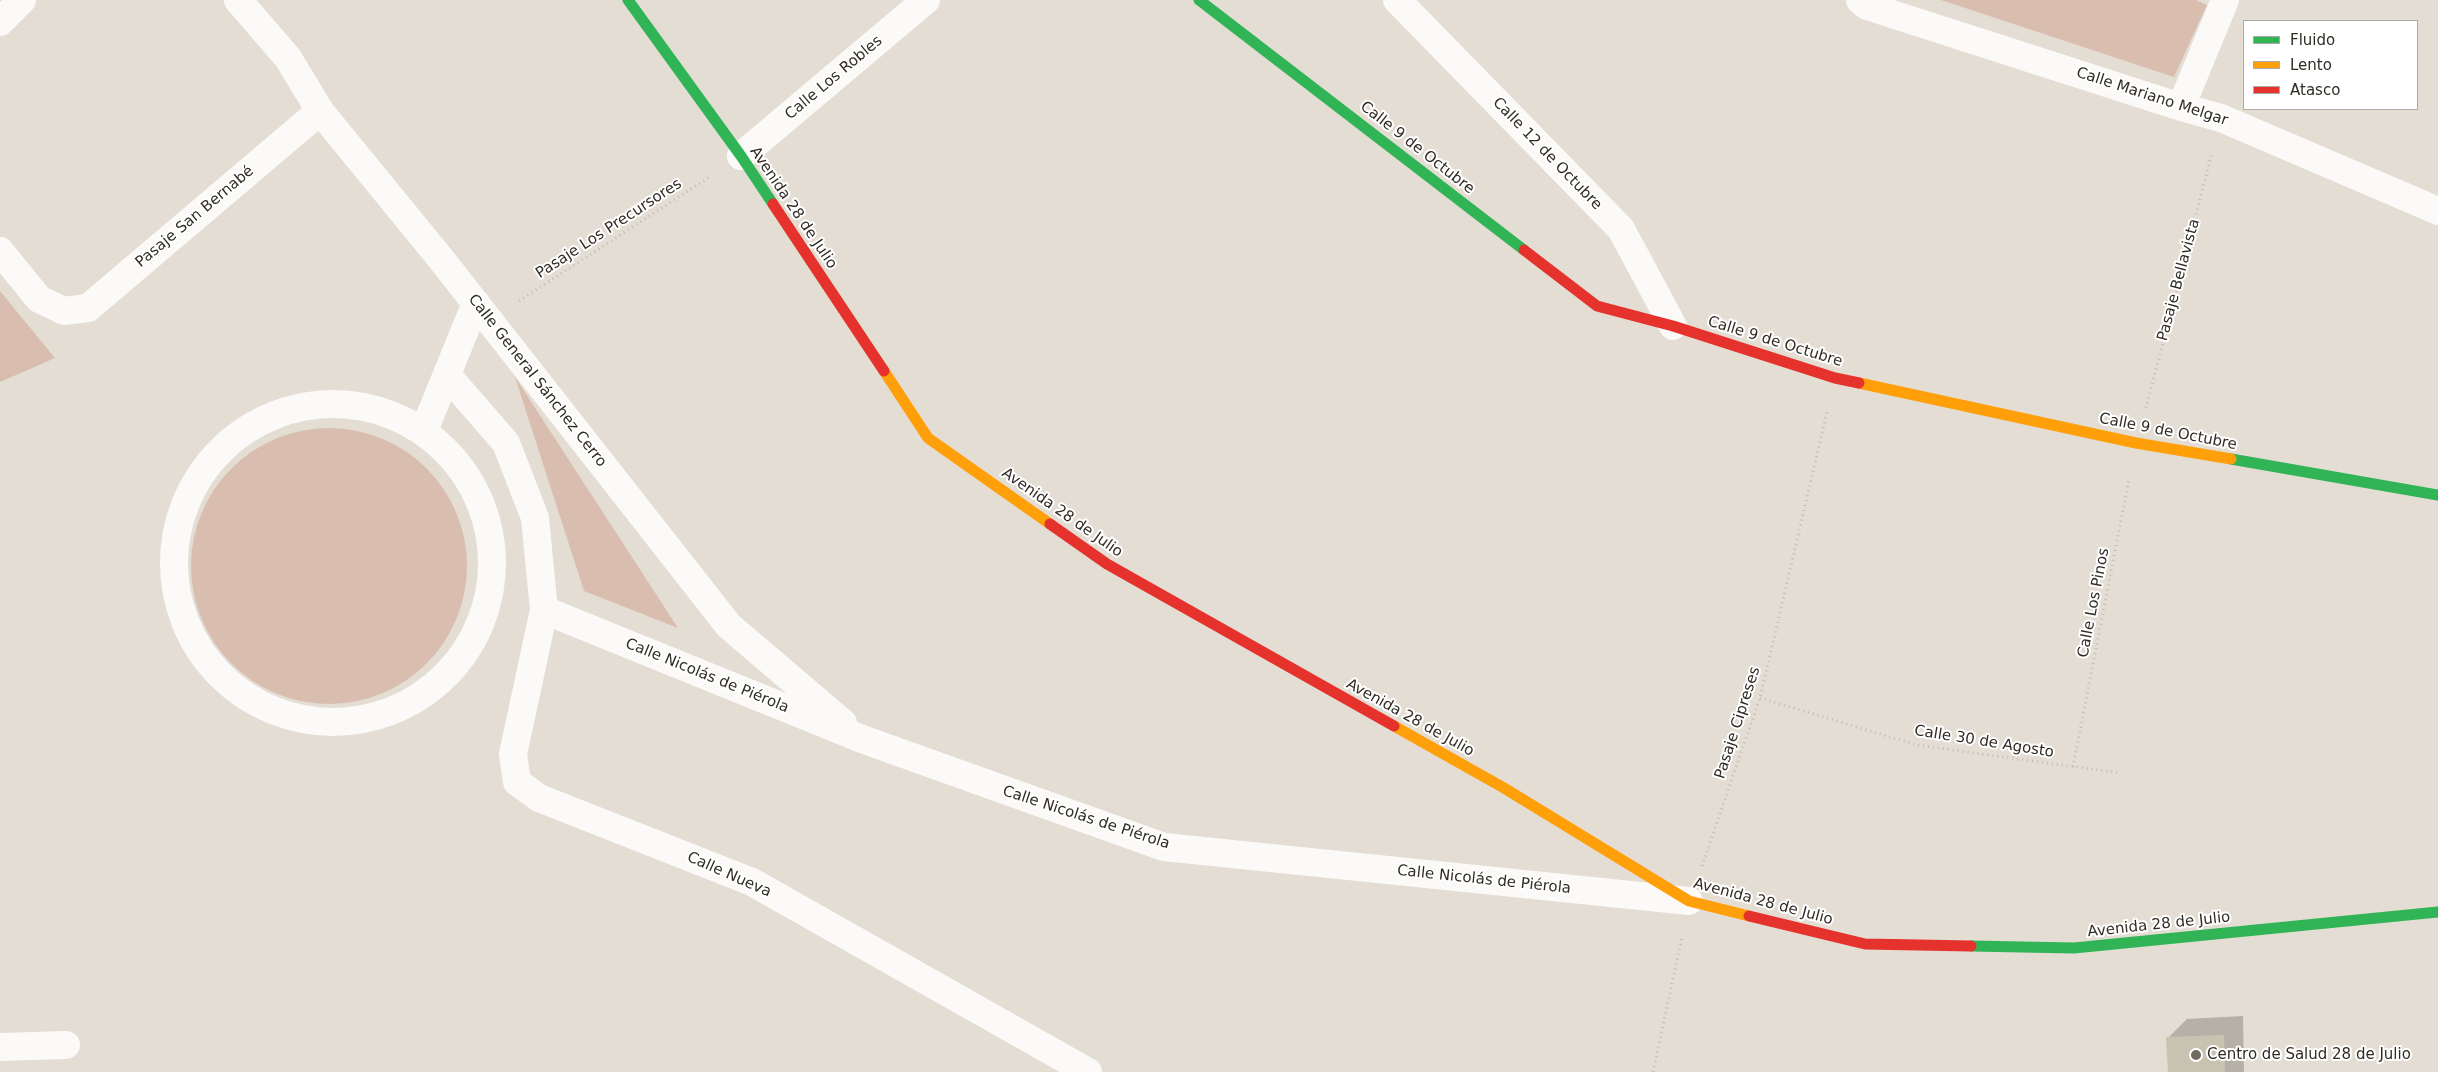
<!DOCTYPE html>
<meta charset="utf-8">
<style>
body{margin:0}
#map{position:relative;width:2438px;height:1072px;overflow:hidden;background:#e3ddd3;font-family:"DejaVu Sans",sans-serif}
canvas{display:block}
.legend{position:absolute;left:2243px;top:20px;width:175px;height:90px;box-sizing:border-box;background:#fff;border:1px solid #acaba8;margin:0;padding:6px 9px;list-style:none;font-size:15px;color:#302c25}
.legend li{display:flex;align-items:center;gap:10px;height:25px}
.legend b{width:25px;border:1px solid #acaba8}
</style>
<div id="map">
<canvas width="2438" height="1072"></canvas>
<ul class="legend">
<li><b style="height:6px;background:#30b455"></b>Fluido</li>
<li><b style="height:6px;background:#ff9f0a"></b>Lento</li>
<li><b style="height:6px;background:#e5322d"></b>Atasco</li>
</ul>
</div>
<script>
const g = document.querySelector('canvas').getContext('2d');
g.lineJoin = 'round';
function fill(path, color) { g.fillStyle = color; g.fill(path, 'evenodd'); }
function trace(path, color, width, dash) { g.strokeStyle = color; g.lineWidth = width; g.lineCap = dash ? 'butt' : 'round'; g.setLineDash(dash || []); g.stroke(path); }
function drawText(font, color, halo, rows, align = 'center') {
  g.font = font + ' "DejaVu Sans",sans-serif'; g.lineWidth = 4; g.setLineDash([]); g.textBaseline = 'middle'; g.strokeStyle = halo; g.fillStyle = color; for (const [text, x, y, turn = 0] of rows) {
    g.save(); g.translate(x, y); g.rotate((+turn || 0) * Math.PI / 180); g.textAlign = isNaN(turn) ? turn : align; if (halo) g.strokeText(text, 0, 0); g.fillText(text, 0, 0); g.restore();
  }
}
const green = new Path2D(`
 M 1941,0 L 2196,0 L 2207,5 L 2174,77 Z
 M 0,291 L 55,358 L 0,382 Z
 M 515,377 L 678,628 L 584,591 Z
 M191 566a138 138 0 1 1 276 0a138 138 0 1 1-276 0Z`);
const shadow = new Path2D(`
 M 2243,1016 L 2244,1072 L 2169,1072 L 2168,1038 L 2187,1019 Z`);
const building = new Path2D(`
 M 2224,1035 L 2225,1072 L 2168,1072 L 2166,1037 Z`);
const path = new Path2D(`
 M 519,301 L 711,176
 M 2146,408 L 2212,152
 M 1760,698 L 1917,745 L 2120,773
 M 2073,767 L 2129,479
 M 1702,866 L 1760,698 L 1827,412
 M 1653,1072 L 1682,937`);
const street = new Path2D(`
 M 238,0 L 288,58 L 320,111 L 441,259 L 729,626 L 843,723
 M 1397,0 L 1621,229 L 1673,326
 M 1860,0 L 1867,6 L 2181,107 L 2221,118 L 2438,211
 M 0,22 L 22,0
 M 2181,107 L 2225,0
 M 741,156 L 926,0
 M 0,251 L 39,299 L 64,311 L 88,308 L 320,111
 M 447,375 L 506,443 L 535,518 L 544,610 L 513,754 L 517,782 L 539,798 L 752,882 L 1088,1072
 M174 563a159 159 0 1 1 318 0a159 159 0 1 1-318 0Z
 M 425,428 L 476,303
 M 544,610 L 862,739 L 1164,847 L 1689,901
 M 0,1047 L 66,1045`);
const fast = new Path2D(`
 M 628,0 L 741,156 L 773,204
 M 1199,0 L 1524,250
 M 2231,459 L 2438,495
 M 1971,946 L 2074,948 L 2438,912`);
const slow = new Path2D(`
 M 884,371 L 928,438 L 1050,524
 M 1859,383 L 2136,443 L 2231,459
 M 1394,726 L 1504,788 L 1689,901 L 1749,916`);
const jam = new Path2D(`
 M 773,204 L 884,371
 M 1524,250 L 1597,306 L 1673,326 L 1835,378 L 1859,383
 M 1050,524 L 1107,564 L 1394,726
 M 1749,916 L 1865,944 L 1971,946`);
const markers = [
 [2196,1055,6,"#6f6a62"]
];
const streetNames = [
 ["Calle Los Robles",834,78,-40],
 ["Calle Mariano Melgar",2152,97,18],
 ["Calle 9 de Octubre",1417,148,38],
 ["Calle 12 de Octubre",1547,154,46],
 ["Avenida 28 de Julio",793,208,56],
 ["Pasaje San Bernabé",195,217,-40],
 ["Pasaje Los Precursores",609,229,-33],
 ["Pasaje Bellavista",2179,280,-75],
 ["Calle 9 de Octubre",1775,342,17],
 ["Calle General Sánchez Cerro",537,381,52],
 ["Calle 9 de Octubre",2168,432,11],
 ["Avenida 28 de Julio",1062,513,35],
 ["Calle Los Pinos",2094,603,-79],
 ["Calle Nicolás de Piérola",707,676,22],
 ["Avenida 28 de Julio",1410,718,29],
 ["Pasaje Cipreses",1738,723,-72],
 ["Calle 30 de Agosto",1984,742,9],
 ["Calle Nicolás de Piérola",1086,818,18],
 ["Calle Nueva",729,875,24],
 ["Calle Nicolás de Piérola",1484,880,6],
 ["Avenida 28 de Julio",1763,902,15],
 ["Avenida 28 de Julio",2159,925,-6]
];
const poiNames = [
 ["Centro de Salud 28 de Julio",2207,1055]
];
fill(green, '#d9beb0');
fill(shadow, '#0003');
fill(building, '#c7c3b0');
trace(path, '#bfbdb9', 3, [1, 4]);
trace(street, '#fbfaf8', 28);
trace(fast, '#30b455', 11);
trace(slow, '#ff9f0a', 11);
trace(jam, '#e5322d', 11);
for (const [x, y, r, color] of markers) { const dot = new Path2D(); dot.arc(x, y, r, 0, 2 * Math.PI); g.fillStyle = color; g.fill(dot); trace(dot, '#fff', 2); }
drawText('15px', '#302c25', '#fff', streetNames);
drawText('15px', '#302c25', '#fff', poiNames, 'left');
</script>
